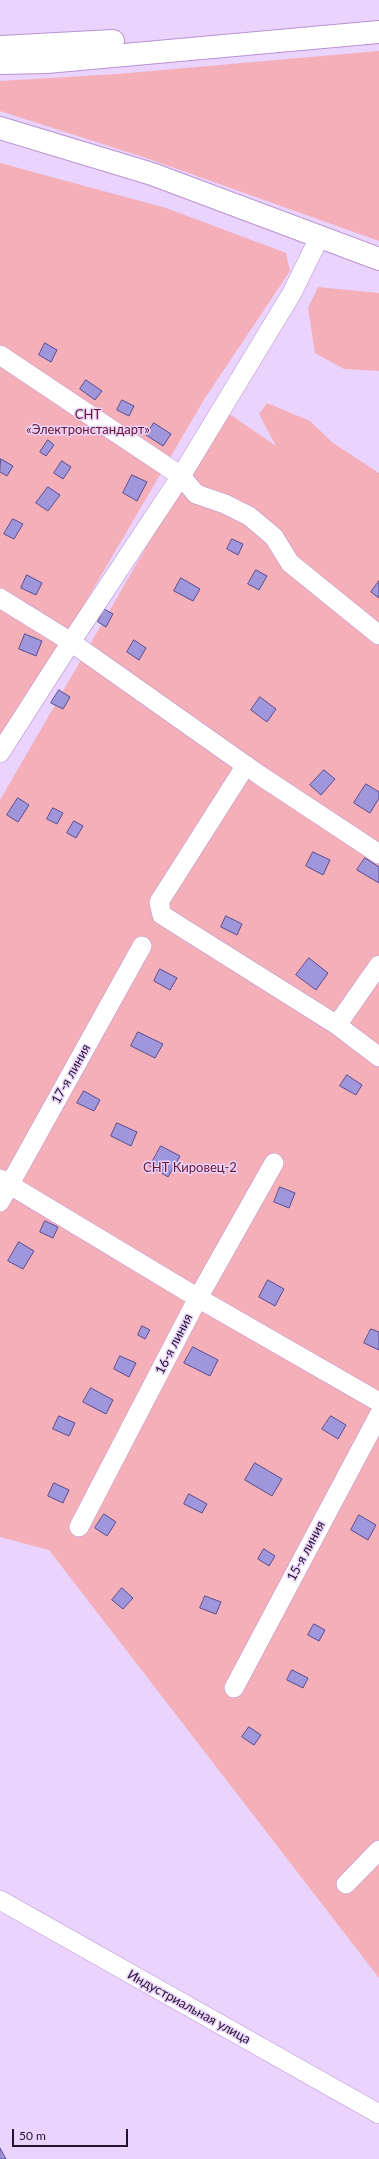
<!DOCTYPE html>
<meta charset="utf-8">
<style>
body{margin:0}
#map{position:relative;width:379px;height:2159px;overflow:hidden;background:#ead3fc;font-family:Lato,sans-serif}
canvas{display:block}
.scale{position:absolute;left:12px;top:2129px;width:116px;height:18px;box-sizing:border-box;border:2px solid #22142c;border-top:0;padding-left:5px;font-size:12px;line-height:14px;white-space:nowrap;color:#22142c;-webkit-text-stroke:3px #ead3fc;paint-order:stroke}
</style>
<div id="map">
<canvas width="379" height="2159"></canvas>
<div class="scale">50 m</div>
</div>
<script>
const g = document.querySelector('canvas').getContext('2d');
g.lineJoin = 'round';
function fill(path, color) { g.fillStyle = color; g.fill(path, 'evenodd'); }
function trace(path, color, width, dash) { g.strokeStyle = color; g.lineWidth = width; g.lineCap = dash ? 'butt' : 'round'; g.setLineDash(dash || []); g.stroke(path); }
function drawText(font, color, halo, rows, align = 'center') {
  g.font = font + ' Lato,sans-serif'; g.lineWidth = 3; g.setLineDash([]); g.textBaseline = 'middle'; g.strokeStyle = halo; g.fillStyle = color; for (const [text, x, y, turn = 0] of rows) {
    g.save(); g.translate(x, y); g.rotate((+turn || 0) * Math.PI / 180); g.textAlign = isNaN(turn) ? turn : align; if (halo) g.strokeText(text, 0, 0); g.fillText(text, 0, 0); g.restore();
  }
}
const green = new Path2D(`
 M 379,51 L 379,241 L 152,160 L 0,111 L 0,81 L 117,74 Z
 M 0,163 L 166,208 L 286,253 L 290,271 L 205,398 L 0,748 Z
 M 318,287 L 379,293 L 379,371 L 344,369 L 315,353 L 308,308 Z
 M 267,403 L 310,421 L 333,443 L 379,473 L 379,1978 L 49,1550 L 0,1537 L 0,800 L 225,411 L 276,446 L 259,414 Z`);
const building = new Path2D(`
 M 45,343 L 57,350 L 51,362 L 39,355 Z
 M 86,380 L 102,391 L 95,400 L 80,389 Z
 M 122,400 L 134,406 L 129,416 L 117,410 Z
 M 154,423 L 171,434 L 163,446 L 146,435 Z
 M 48,440 L 54,445 L 46,456 L 40,452 Z
 M 1,459 L 13,466 L 7,476 L 0,472 Z
 M 62,461 L 71,467 L 63,479 L 54,473 Z
 M 132,475 L 147,482 L 137,501 L 123,493 Z
 M 48,487 L 60,495 L 48,511 L 36,503 Z
 M 13,519 L 23,524 L 14,539 L 4,534 Z
 M 232,539 L 243,544 L 238,555 L 227,549 Z
 M 256,570 L 267,576 L 259,590 L 248,584 Z
 M 27,575 L 42,583 L 36,595 L 21,588 Z
 M 181,578 L 200,589 L 193,601 L 174,591 Z
 M 379,581 L 379,598 L 371,592 Z
 M 104,609 L 113,614 L 106,627 L 98,622 Z
 M 25,634 L 42,641 L 36,656 L 19,649 Z
 M 134,640 L 146,648 L 139,660 L 127,652 Z
 M 59,690 L 70,697 L 63,709 L 51,703 Z
 M 260,697 L 276,709 L 267,722 L 251,710 Z
 M 324,770 L 335,779 L 321,795 L 310,785 Z
 M 366,784 L 379,792 L 379,798 L 370,813 L 354,803 Z
 M 18,798 L 29,805 L 18,822 L 7,815 Z
 M 53,808 L 63,813 L 57,824 L 47,819 Z
 M 74,821 L 83,826 L 76,838 L 67,833 Z
 M 313,852 L 330,860 L 323,875 L 306,866 Z
 M 365,858 L 379,867 L 379,883 L 357,870 Z
 M 226,916 L 242,924 L 237,935 L 221,927 Z
 M 309,958 L 328,973 L 316,990 L 296,975 Z
 M 160,969 L 177,978 L 170,990 L 154,981 Z
 M 138,1032 L 163,1044 L 155,1058 L 131,1046 Z
 M 347,1075 L 362,1085 L 356,1095 L 340,1086 Z
 M 84,1091 L 100,1100 L 94,1111 L 77,1103 Z
 M 117,1123 L 137,1132 L 131,1146 L 111,1136 Z
 M 161,1146 L 180,1156 L 168,1177 L 150,1166 Z
 M 280,1187 L 295,1193 L 289,1208 L 274,1202 Z
 M 45,1221 L 58,1227 L 53,1238 L 40,1232 Z
 M 19,1242 L 34,1251 L 23,1269 L 8,1261 Z
 M 268,1280 L 284,1289 L 275,1306 L 259,1297 Z
 M 142,1326 L 150,1330 L 145,1339 L 138,1335 Z
 M 371,1329 L 379,1332 L 379,1350 L 364,1343 Z
 M 193,1347 L 218,1360 L 210,1376 L 184,1363 Z
 M 120,1356 L 136,1363 L 129,1377 L 114,1369 Z
 M 91,1388 L 113,1400 L 106,1414 L 83,1402 Z
 M 59,1416 L 75,1423 L 69,1436 L 53,1429 Z
 M 331,1416 L 346,1425 L 338,1439 L 322,1429 Z
 M 255,1463 L 282,1479 L 272,1496 L 245,1480 Z
 M 54,1483 L 69,1490 L 63,1503 L 48,1496 Z
 M 189,1494 L 207,1504 L 202,1513 L 184,1504 Z
 M 104,1514 L 116,1522 L 107,1536 L 95,1528 Z
 M 359,1515 L 376,1525 L 368,1540 L 351,1530 Z
 M 264,1549 L 275,1556 L 269,1566 L 258,1559 Z
 M 122,1588 L 133,1598 L 123,1609 L 112,1600 Z
 M 205,1596 L 221,1602 L 216,1614 L 200,1608 Z
 M 314,1624 L 325,1630 L 319,1641 L 308,1635 Z
 M 292,1670 L 308,1678 L 303,1688 L 287,1680 Z
 M 249,1727 L 261,1735 L 254,1745 L 242,1737 Z
 M 0,2148 L 6,2159 L 0,2159 Z`);
const minor = new Path2D(`
 M 0,355 L 181,476 L 196,494 L 225,504 L 249,516 L 274,537 L 290,563 L 379,635
 M 0,598 L 71,642 L 258,774 L 379,854
 M 0,753 L 71,642 L 181,476 L 292,293 L 320,236
 M 246,765 L 159,902 L 162,915 L 337,1025 L 379,1057
 M 337,1025 L 379,965
 M 0,1179 L 198,1298 L 379,1402
 M 0,1202 L 142,946
 M 79,1527 L 198,1298 L 274,1163
 M 234,1688 L 379,1415
 M 346,1884 L 379,1850
 M 0,1900 L 379,2114`);
const major = new Path2D(`
 M 0,47 L 113,41
 M 0,63 L 47,62 L 379,32
 M 0,128 L 152,174 L 379,259`);
const parkNames = [
 ["СНТ",88,415],
 ["«Электронстандарт»",88,430],
 ["СНТ Кировец-2",190,1168]
];
const streetNames = [
 ["17-я линия",71,1074,-61],
 ["16-я линия",174,1344,-63],
 ["15-я линия",306,1551,-62],
 ["Индустриальная улица",189,2007,29]
];
fill(green, '#f4afb8');
fill(building, '#a096dc');
trace(building, '#594d8d', 1);
trace(minor, '#b892d3', 20);
trace(major, '#b892d3', 24);
trace(minor, '#fff', 19);
trace(major, '#fff', 22);
drawText('13px', '#6b162d', '#ead3fc', parkNames);
drawText('13px', '#22142c', '#ead3fc', streetNames);
</script>
